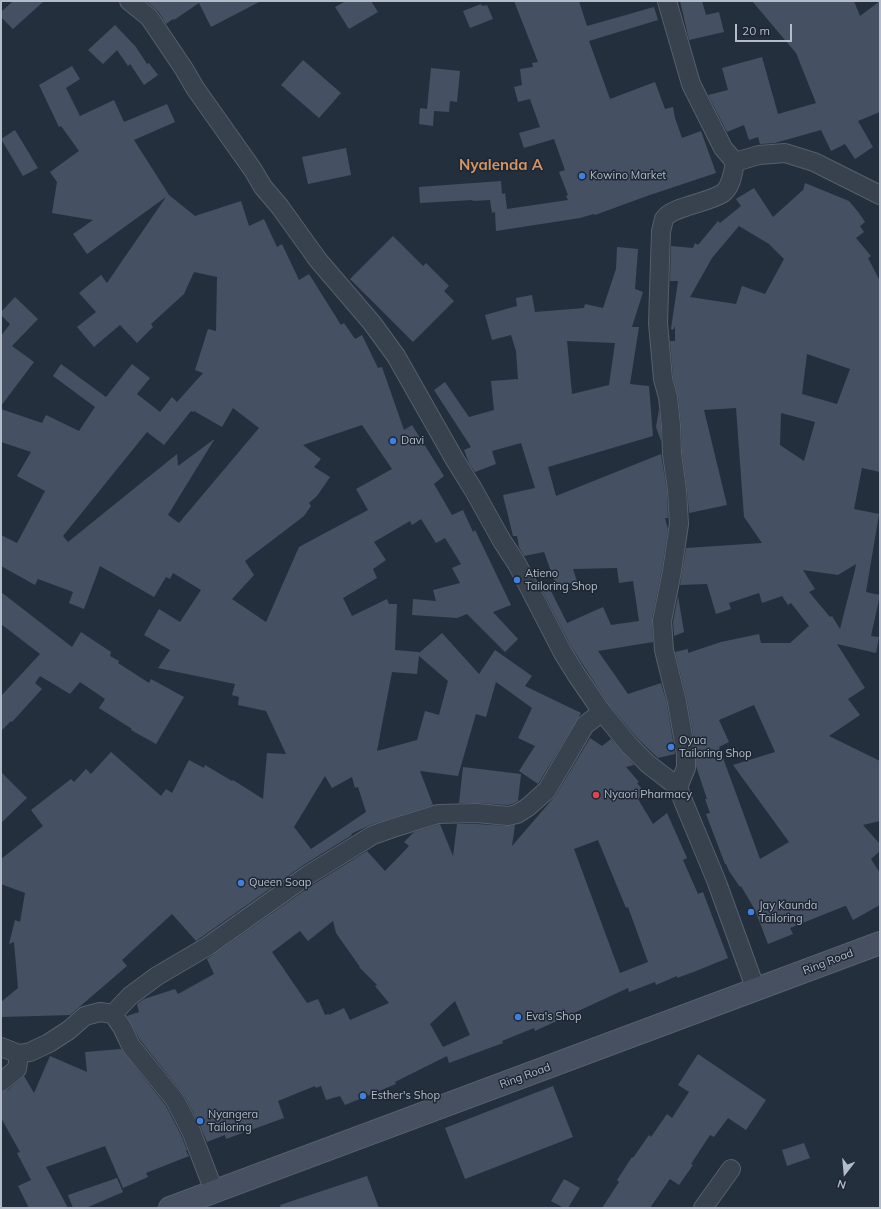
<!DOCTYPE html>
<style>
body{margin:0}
#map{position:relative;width:881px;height:1209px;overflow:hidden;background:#242f3e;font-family:Mulish,sans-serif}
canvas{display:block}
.frame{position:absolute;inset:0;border:2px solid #b4bcc9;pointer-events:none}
.north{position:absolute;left:825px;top:1153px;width:40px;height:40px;-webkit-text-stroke:3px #1d2633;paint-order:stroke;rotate:196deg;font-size:11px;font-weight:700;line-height:16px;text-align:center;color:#b4bcc9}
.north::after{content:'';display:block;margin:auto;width:14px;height:18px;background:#b4bcc9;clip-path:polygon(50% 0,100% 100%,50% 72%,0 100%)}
.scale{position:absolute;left:735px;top:24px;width:57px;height:18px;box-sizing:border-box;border:2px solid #b4bcc9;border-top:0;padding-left:5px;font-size:12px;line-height:14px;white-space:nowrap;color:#b4bcc9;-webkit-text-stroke:3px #1d2633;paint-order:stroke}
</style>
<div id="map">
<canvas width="881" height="1209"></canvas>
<div class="frame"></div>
<div class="north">N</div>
<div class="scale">20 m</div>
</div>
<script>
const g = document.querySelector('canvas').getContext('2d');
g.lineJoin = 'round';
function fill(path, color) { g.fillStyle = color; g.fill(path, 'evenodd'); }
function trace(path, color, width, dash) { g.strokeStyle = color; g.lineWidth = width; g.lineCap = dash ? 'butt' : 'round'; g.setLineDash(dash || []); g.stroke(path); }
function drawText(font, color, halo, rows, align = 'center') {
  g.font = font + ' Mulish,sans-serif'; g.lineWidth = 3; g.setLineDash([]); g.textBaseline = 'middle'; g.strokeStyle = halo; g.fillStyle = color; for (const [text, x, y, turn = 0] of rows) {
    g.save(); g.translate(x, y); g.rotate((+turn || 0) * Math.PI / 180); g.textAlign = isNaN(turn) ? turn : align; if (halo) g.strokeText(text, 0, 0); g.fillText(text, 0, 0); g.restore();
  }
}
const building = new Path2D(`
 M 13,1 L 44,1 L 13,29 L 1,17 L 1,12 Z
 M 146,1 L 261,1 L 211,27 L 199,3 L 174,20 L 173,19 L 166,24 L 158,11 Z
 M 346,1 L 371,1 L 378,12 L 349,29 L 335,7 Z
 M 514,1 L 579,1 L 587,26 L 654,7 L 658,20 L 589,41 L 610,99 L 655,82 L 665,109 L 673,107 L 675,118 L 682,138 L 701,131 L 716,173 L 647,196 L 595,215 L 594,214 L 580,218 L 496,231 L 495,212 L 492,213 L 490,200 L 472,201 L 473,200 L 420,203 L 419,187 L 501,181 L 502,194 L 505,193 L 507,209 L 568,200 L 566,196 L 568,195 L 559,172 L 565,170 L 554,139 L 524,148 L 519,133 L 540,127 L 530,99 L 518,102 L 514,87 L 522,85 L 520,69 L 533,67 L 532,63 L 538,62 Z
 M 680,1 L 702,1 L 706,15 L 719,12 L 724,32 L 689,40 Z
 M 752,1 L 854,1 L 860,16 L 880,1 L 880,112 L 858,121 L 873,147 L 855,159 L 845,144 L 831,151 L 821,130 L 775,143 L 760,144 L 758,137 L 749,140 L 744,125 L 727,132 L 708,95 L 728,90 L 722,68 L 762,57 L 778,114 L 816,103 L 796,53 Z
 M 481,4 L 482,6 L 487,5 L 493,19 L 470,28 L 463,11 Z
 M 115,25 L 136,47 L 147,64 L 149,63 L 158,75 L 144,85 L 130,64 L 128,66 L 117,50 L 103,64 L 88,50 Z
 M 303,60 L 341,93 L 319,118 L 281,85 Z
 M 72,66 L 80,79 L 66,88 L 80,116 L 114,100 L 124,122 L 167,104 L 175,122 L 134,140 L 169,195 L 195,216 L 241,201 L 249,226 L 264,219 L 277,247 L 282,244 L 299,280 L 309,274 L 341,325 L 344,323 L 355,339 L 362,335 L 378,368 L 382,367 L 404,430 L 412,425 L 444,476 L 434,484 L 452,515 L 463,510 L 473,532 L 475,530 L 511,605 L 493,612 L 518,639 L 505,652 L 467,614 L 457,618 L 412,615 L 413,599 L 436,601 L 433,590 L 460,583 L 452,568 L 461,564 L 445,538 L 436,543 L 421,519 L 412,525 L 410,521 L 374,542 L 386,560 L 373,569 L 377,578 L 343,598 L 352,616 L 387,599 L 389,604 L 397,604 L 395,650 L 419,652 L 419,653 L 442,633 L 479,674 L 495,650 L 532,676 L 525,686 L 581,713 L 538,784 L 519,771 L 535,746 L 518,738 L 532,708 L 496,682 L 486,717 L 476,714 L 458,776 L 420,771 L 433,805 L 370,825 L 351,834 L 352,835 L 302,866 L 196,941 L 172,914 L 122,960 L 127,966 L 70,1015 L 1,1017 L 1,1002 L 18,988 L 14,942 L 9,944 L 15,920 L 20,922 L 25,893 L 1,884 L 1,859 L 43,826 L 31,810 L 71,779 L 74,782 L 86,769 L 91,774 L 111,752 L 161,796 L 166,789 L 172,793 L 189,760 L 204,768 L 205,765 L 232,781 L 233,780 L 263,799 L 267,753 L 286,754 L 266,711 L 238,705 L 239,697 L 232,695 L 235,684 L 158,668 L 170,650 L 144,635 L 159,609 L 180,622 L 201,590 L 173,573 L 170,579 L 166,577 L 154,597 L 100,566 L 84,609 L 69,603 L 73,592 L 38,579 L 35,585 L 1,566 L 1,535 L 17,543 L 45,491 L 17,476 L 31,452 L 1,442 L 1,409 L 42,423 L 46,415 L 79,431 L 95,407 L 53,376 L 61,364 L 106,397 L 132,364 L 150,378 L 137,394 L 160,412 L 172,397 L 177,402 L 203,373 L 195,370 L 208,329 L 216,331 L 217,277 L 194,272 L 184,294 L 151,324 L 153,327 L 137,343 L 120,325 L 94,347 L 77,327 L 96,312 L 79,293 L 101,275 L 107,283 L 166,197 L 87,254 L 73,234 L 93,220 L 52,213 L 57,182 L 50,172 L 79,151 L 61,126 L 59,127 L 39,85 ZM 233,408 L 259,428 L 179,523 L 168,515 L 214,440 L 213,440 L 178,466 L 177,454 L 68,542 L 63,536 L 147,432 L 164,445 L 191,411 L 193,412 L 194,411 L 222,427 ZM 362,425 L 392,469 L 356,489 L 368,510 L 299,547 L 266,622 L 232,599 L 254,575 L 245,561 L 304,516 L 311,506 L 309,503 L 317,496 L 330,477 L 314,467 L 321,459 L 303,445 ZM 419,656 L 448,681 L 439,715 L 425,711 L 417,740 L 377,751 L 392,672 L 417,674 ZM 325,776 L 332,788 L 352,777 L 355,788 L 358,787 L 366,812 L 311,849 L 294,827 Z
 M 431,68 L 460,71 L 457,102 L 450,101 L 449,112 L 434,111 L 433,126 L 419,124 L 420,108 L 427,109 Z
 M 15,130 L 38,168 L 23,176 L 1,139 Z
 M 346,148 L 351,175 L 308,184 L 302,157 Z
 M 805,183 L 849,201 L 859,213 L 865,222 L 860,226 L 864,232 L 856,238 L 871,256 L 868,258 L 880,281 L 880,472 L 862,468 L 854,509 L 879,514 L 866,592 L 880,595 L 871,636 L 879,637 L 876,653 L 837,644 L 865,688 L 848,699 L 860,715 L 829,736 L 880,761 L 880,821 L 863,825 L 880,844 L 880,851 L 871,859 L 880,873 L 880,905 L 853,920 L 846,906 L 845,906 L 790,928 L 793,934 L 768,944 L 755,910 L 741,886 L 740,887 L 729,871 L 726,864 L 725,864 L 706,814 L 710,813 L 705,799 L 707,799 L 696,766 L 696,752 L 687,700 L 675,652 L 688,649 L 688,653 L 721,642 L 759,634 L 761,643 L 790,643 L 809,626 L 791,603 L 788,605 L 782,596 L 762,603 L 759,593 L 729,603 L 731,609 L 716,614 L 707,584 L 680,585 L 686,548 L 762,543 L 744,517 L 736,408 L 704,410 L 727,505 L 689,513 L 687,489 L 682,453 L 681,424 L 678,396 L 673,377 L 670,341 L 675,341 L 675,326 L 673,330 L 671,329 L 678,281 L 670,281 L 671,246 L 693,248 L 695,243 L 698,245 L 718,221 L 720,223 L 741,206 L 736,199 L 754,188 L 773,217 L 803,190 ZM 739,226 L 769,244 L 784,259 L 765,294 L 742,286 L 736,304 L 690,297 L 712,258 ZM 807,354 L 850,369 L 837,404 L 802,394 ZM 781,413 L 815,422 L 804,461 L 780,445 ZM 856,564 L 855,570 L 840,629 L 832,616 L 830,617 L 809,592 L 815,589 L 803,570 L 838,575 ZM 754,705 L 775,752 L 733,765 L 789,842 L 760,859 L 719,747 L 729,742 L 719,720 Z
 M 393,236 L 423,266 L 426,263 L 449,286 L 444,291 L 454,301 L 413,342 L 350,279 Z
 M 617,247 L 638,249 L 635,289 L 643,292 L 632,327 L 639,327 L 630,384 L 649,386 L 653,436 L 548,467 L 556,496 L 661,454 L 667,491 L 668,518 L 665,518 L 668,529 L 662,569 L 652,619 L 653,642 L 598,651 L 628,694 L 661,683 L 667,704 L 675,754 L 658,758 L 638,739 L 610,706 L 572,648 L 542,590 L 549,587 L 567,623 L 603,607 L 611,625 L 639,621 L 633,581 L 619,583 L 617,568 L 573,569 L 577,581 L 557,588 L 544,552 L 524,556 L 519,547 L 517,536 L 513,536 L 503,495 L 535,488 L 521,443 L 492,451 L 496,464 L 475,472 L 469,463 L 464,450 L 471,447 L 434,390 L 445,382 L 469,417 L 494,410 L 491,381 L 518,379 L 516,351 L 511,335 L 492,340 L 485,315 L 517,306 L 516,298 L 532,295 L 535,312 L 584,308 L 585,304 L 603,308 L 616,269 ZM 567,341 L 615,343 L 609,385 L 572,394 Z
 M 15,297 L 38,319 L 12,346 L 34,362 L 1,406 L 1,336 L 10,324 L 1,315 L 1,312 Z
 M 659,409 L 661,426 L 661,441 L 656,427 Z
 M 1,592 L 72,647 L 81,632 L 111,652 L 110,656 L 119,661 L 118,663 L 149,683 L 151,679 L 184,697 L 156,744 L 131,730 L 132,729 L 99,708 L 105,699 L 80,682 L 70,694 L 40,676 L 35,683 L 42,689 L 12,722 L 11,721 L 1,731 L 1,696 L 40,654 L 1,624 Z
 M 678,596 L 684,632 L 674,636 L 673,622 Z
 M 590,738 L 602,746 L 611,739 L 634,765 L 626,767 L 639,782 L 637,783 L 645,793 L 638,799 L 653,824 L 667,813 L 687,858 L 683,860 L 698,894 L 703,892 L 728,958 L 696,971 L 677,978 L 677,976 L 656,985 L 655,982 L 629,992 L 628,988 L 535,1031 L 534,1028 L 502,1041 L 503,1043 L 449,1063 L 447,1056 L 395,1082 L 396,1084 L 345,1105 L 340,1096 L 326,1100 L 321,1086 L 316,1088 L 315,1086 L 278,1101 L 284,1118 L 226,1139 L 225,1135 L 207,1142 L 200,1126 L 184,1095 L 140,1040 L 127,1016 L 139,1012 L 137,1004 L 144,999 L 175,989 L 178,994 L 214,974 L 207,959 L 314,884 L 367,851 L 385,871 L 409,846 L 404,842 L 414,832 L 440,824 L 453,856 L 457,824 L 477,824 L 507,826 L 515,825 L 512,846 L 556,795 ZM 598,840 L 626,908 L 628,907 L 648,962 L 620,973 L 574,849 ZM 333,921 L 336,933 L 360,967 L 359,967 L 377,985 L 375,986 L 389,1003 L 350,1020 L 344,1008 L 329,1015 L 329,1014 L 325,1015 L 318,999 L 307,1003 L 272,952 L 300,931 L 308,941 ZM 455,1001 L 470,1035 L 443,1047 L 430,1024 Z
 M 463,767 L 521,774 L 518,801 L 513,804 L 507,805 L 478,803 L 459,803 Z
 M 1,772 L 27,798 L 1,823 Z
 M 121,1049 L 166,1106 L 181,1135 L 187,1150 L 186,1151 L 189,1156 L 146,1173 L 148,1177 L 123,1188 L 105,1146 L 46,1167 L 68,1208 L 29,1208 L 18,1186 L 31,1180 L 17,1153 L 20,1152 L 1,1118 L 1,1092 L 8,1090 L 24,1076 L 34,1093 L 50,1056 L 87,1072 L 85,1052 Z
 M 698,1054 L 766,1100 L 746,1130 L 728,1118 L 714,1137 L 710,1135 L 691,1164 L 693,1165 L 679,1185 L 670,1179 L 650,1208 L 602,1208 L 619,1182 L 617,1180 L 632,1157 L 633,1158 L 649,1135 L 651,1137 L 667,1114 L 672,1118 L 689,1092 L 678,1085 Z
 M 553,1086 L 573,1137 L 465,1179 L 445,1128 Z
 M 804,1143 L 810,1158 L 787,1166 L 782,1150 Z
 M 367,1176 L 379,1208 L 281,1208 L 280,1205 Z
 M 117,1178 L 123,1192 L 86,1208 L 73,1208 L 68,1195 Z
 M 564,1179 L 580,1188 L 568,1208 L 564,1208 L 551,1201 Z`);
const minor = new Path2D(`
 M 129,1 L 149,17 L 184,69 L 195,88 L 253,170 L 263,187 L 280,207 L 318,260 L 372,323 L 396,356 L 455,460 L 473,489 L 502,541 L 517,564 L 563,653 L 576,674 L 602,712 L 630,746 L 648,764 L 678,787
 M 667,1 L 691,84 L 723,148 L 735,162 C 733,172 732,186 723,193 C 709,203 672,206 664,219 C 663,223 662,228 661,231 L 658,323 L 663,379 L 668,397 L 671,425 L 672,454 L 677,490 L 679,524 L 672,571 L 662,621 L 664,650 L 677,702 L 686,754 L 686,768 L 678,787 L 684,803 L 716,880 L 756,990
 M 735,162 L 759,155 L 785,153 L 814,162 L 880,195
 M 113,1014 L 130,996 L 157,976 L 208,946 L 308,875 L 373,835 L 393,828 L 438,814 L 477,813 L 508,816 L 517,814 L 528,807 L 547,790 L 585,725 L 602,712
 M 1,1047 L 19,1054 L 30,1052 L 49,1043 L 69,1030 L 85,1016 L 100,1012 L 113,1014 L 122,1027 L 131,1046 L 175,1100 L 191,1131 L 214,1191
 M 1,1082 L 17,1069 L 19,1054
 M 703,1208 L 731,1169`);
const secondary = new Path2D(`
 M 170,1208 L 880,943`);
const markers = [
 [582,176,4,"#3f7fe0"],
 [393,441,4,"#3f7fe0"],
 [517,580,4,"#3f7fe0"],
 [671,747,4,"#3f7fe0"],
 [596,795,4,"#e0444e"],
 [241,883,4,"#3f7fe0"],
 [751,912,4,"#3f7fe0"],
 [518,1017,4,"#3f7fe0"],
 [363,1096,4,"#3f7fe0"],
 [200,1121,4,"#3f7fe0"]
];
const poiNames = [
 ["Kowino Market",590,176],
 ["Davi",401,441],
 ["Atieno",525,574],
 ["Tailoring Shop",525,587],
 ["Oyua",679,741],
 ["Tailoring Shop",679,754],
 ["Nyaori Pharmacy",604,795],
 ["Queen Soap",249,883],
 ["Jay Kaunda",759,906],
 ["Tailoring",759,919],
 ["Eva's Shop",526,1017],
 ["Esther's Shop",371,1096],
 ["Nyangera",208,1115],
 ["Tailoring",208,1128]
];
const streetNames = [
 ["Ring Road",828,962,-21],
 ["Ring Road",525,1076,-20]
];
const districtNames = [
 ["Nyalenda A",501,165]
];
fill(building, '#455162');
trace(minor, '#565f6c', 20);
trace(secondary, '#565f6c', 24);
trace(minor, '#38414e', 18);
trace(secondary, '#465061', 22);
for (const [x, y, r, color] of markers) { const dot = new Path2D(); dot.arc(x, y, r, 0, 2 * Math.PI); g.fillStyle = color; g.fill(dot); trace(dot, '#1d2633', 1.5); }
drawText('11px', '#b4bcc9', '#1d2633', poiNames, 'left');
drawText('11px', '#b4bcc9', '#1d2633', streetNames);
drawText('bold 15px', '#d59563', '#1d2633', districtNames);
</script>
